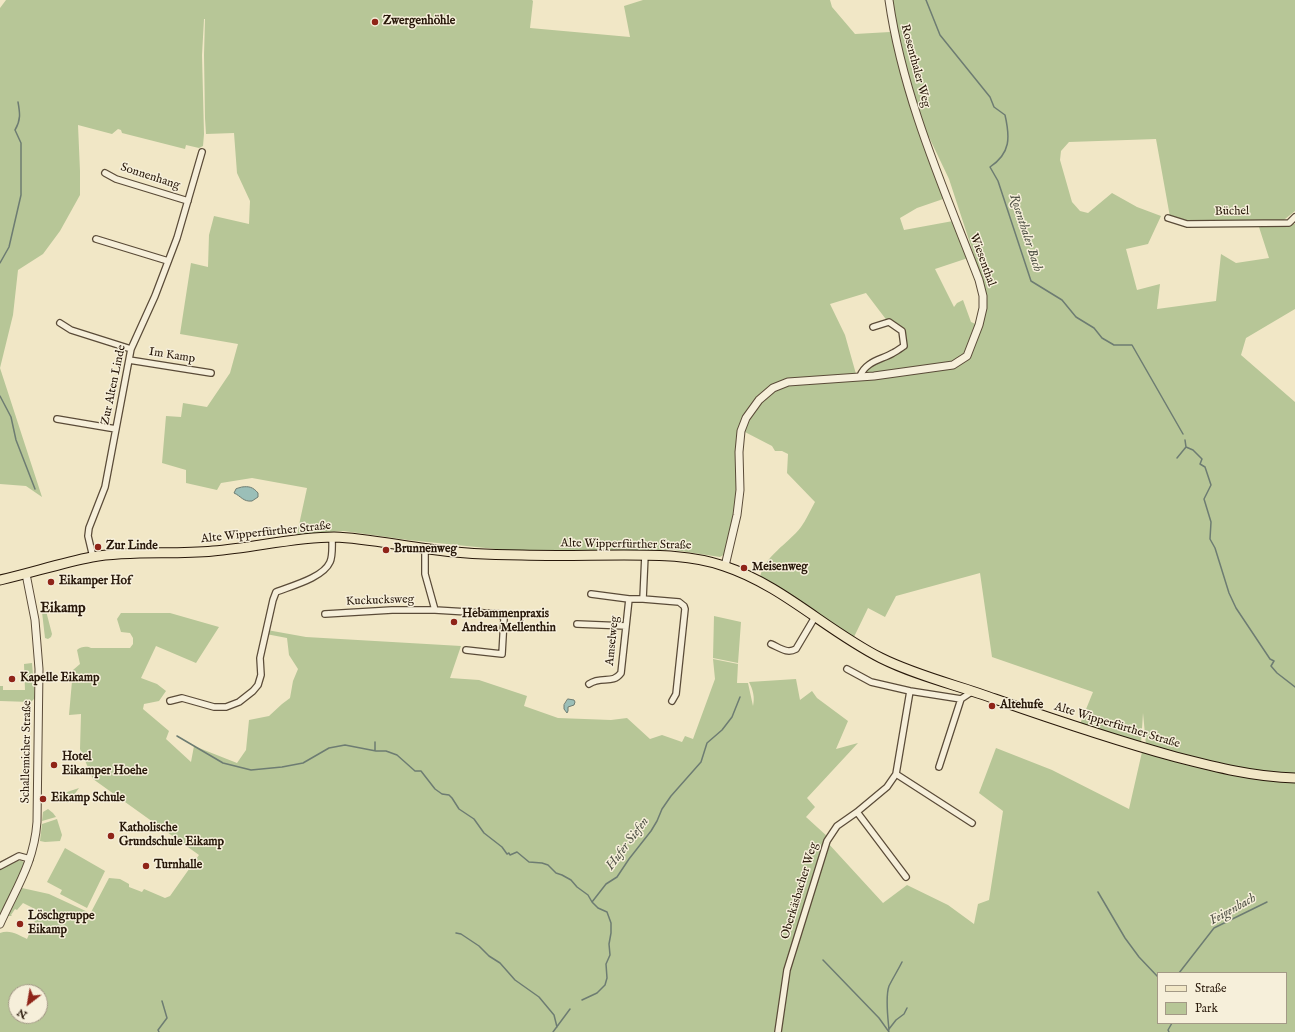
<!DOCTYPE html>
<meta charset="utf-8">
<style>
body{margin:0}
#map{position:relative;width:1295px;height:1032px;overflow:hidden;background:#f1e7c6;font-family:"IM FELL English",serif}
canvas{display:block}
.legend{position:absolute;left:1157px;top:972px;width:130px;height:52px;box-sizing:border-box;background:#f6efda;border:1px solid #a39986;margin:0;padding:5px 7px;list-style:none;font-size:12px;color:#271709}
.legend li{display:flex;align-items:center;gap:8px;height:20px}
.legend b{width:20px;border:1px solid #a39986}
.north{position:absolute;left:8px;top:984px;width:40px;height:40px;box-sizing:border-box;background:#f6efda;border:1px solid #a39986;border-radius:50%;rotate:211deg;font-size:11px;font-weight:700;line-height:16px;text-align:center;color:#271709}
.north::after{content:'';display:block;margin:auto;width:14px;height:18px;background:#8f2418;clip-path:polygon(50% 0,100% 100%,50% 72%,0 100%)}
</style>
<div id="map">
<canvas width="1295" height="1032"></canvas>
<ul class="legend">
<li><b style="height:5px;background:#f1e7c6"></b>Straße</li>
<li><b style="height:11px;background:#b7c697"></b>Park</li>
</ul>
<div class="north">N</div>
</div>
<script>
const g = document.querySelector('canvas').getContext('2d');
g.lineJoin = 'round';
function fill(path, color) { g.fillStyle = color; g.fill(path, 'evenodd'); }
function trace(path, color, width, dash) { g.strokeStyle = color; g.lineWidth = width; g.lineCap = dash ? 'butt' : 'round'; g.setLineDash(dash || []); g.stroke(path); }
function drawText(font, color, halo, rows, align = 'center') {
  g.font = font + ' "IM FELL English",serif'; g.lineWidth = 3; g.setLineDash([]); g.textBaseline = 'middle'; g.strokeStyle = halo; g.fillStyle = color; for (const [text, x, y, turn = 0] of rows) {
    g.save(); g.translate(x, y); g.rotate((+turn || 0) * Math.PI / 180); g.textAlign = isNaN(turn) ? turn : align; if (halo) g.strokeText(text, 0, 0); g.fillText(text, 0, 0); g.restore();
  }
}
const green = new Path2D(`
 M 6,0 L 532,0 L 533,1 L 530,28 L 630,37 L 624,6 L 643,0 L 830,0 L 832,7 L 855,34 L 890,32 L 921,138 L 946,198 L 917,208 L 900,218 L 904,230 L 953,221 L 968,258 L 935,269 L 954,307 L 957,303 L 963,300 L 971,322 L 980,326 C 987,314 987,304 986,292 L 949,179 L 929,137 L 924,136 L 903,66 L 890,0 L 1295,0 L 1295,211 L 1280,223 L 1187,223 L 1170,217 L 1156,139 L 1069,142 L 1061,151 L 1060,160 L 1072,202 L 1080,211 L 1088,213 L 1112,193 L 1137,207 L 1161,216 L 1148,244 L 1126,249 L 1137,290 L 1160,284 L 1157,309 L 1216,301 L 1221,254 L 1236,263 L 1269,258 L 1258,224 L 1295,224 L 1295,309 L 1246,338 L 1241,355 L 1295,402 L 1295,774 C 1244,775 1194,758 1146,745 L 1143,713 L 1141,744 L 1080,724 L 1093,692 L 992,657 L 980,573 L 896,596 L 885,617 L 868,608 L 853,639 L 760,578 C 763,557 789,543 801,527 C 806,520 810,511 815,502 L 787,473 L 788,454 L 782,451 L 775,451 L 772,446 L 743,431 L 748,419 L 760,403 L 774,391 L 788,385 L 860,377 L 863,370 L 905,346 L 903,330 L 888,322 L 866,293 L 830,304 L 845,335 L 856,374 L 786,380 L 756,399 L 743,417 L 738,431 L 737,489 L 735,515 L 725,554 L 720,557 L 674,550 L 515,551 L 408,540 L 344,531 L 297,534 L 307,488 L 252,478 L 221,483 L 217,490 L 186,483 L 186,470 L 162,463 L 166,416 L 181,417 L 183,403 L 207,407 L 230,373 L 238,344 L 180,334 L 191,263 L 208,267 L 209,235 L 214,216 L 249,224 L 250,201 L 237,173 L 234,133 L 206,134 L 205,118 L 204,55 L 205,19 L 204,19 L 202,55 L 204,134 L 203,146 L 199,148 L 186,145 L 185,149 L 122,133 L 121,130 L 118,129 L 112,134 L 78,125 L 80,171 L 80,195 L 60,231 L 43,254 L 18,270 L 13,315 L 0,368 L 42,497 L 26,486 L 0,484 L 0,8 Z
 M 45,607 L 52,634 L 51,637 L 48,639 L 45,638 L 42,612 L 43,609 Z
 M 121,613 L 170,613 L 219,627 L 196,663 L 156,646 L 141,678 L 157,684 L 166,691 L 159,701 L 144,704 L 143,709 L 169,731 L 166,739 L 191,762 L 194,746 L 237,763 L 246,750 L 249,720 L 269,716 L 282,704 L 290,698 L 293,681 L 298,669 L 289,655 L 287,638 L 266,634 L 267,630 L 306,637 L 461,646 L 450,678 L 479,680 L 527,696 L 524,706 L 558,718 L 611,720 L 627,718 L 650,739 L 662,735 L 682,742 L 685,736 L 693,739 L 715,679 L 713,659 L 738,664 L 737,683 L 748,683 L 753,706 C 755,697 753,690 749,682 L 796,679 L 800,700 L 812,691 L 817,698 L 848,721 L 836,749 L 858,743 L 807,798 L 815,807 L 806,817 L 828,837 L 827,842 L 883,903 L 907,885 L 948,905 L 974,924 L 978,904 L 989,900 L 1003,811 L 979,793 L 996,748 L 1052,770 L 1129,809 L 1142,752 C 1193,765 1243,781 1295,783 L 1295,1032 L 0,1032 L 0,933 C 10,929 19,935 27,939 L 39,911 L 23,903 L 17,910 L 15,909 L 11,915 L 12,916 L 6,916 L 22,888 L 49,894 L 90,913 L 89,916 L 109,878 L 120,879 L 129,884 L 129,887 L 142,892 L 144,889 L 165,898 L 170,896 L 199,855 L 93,779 L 80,749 L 81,714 L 69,715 L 73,670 L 80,664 L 77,650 C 81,646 88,646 91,648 L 130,648 L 133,644 L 133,638 L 130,633 L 121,632 L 117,619 ZM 1158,973 L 1286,973 L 1286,1023 L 1158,1023 ZM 16,992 L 40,992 L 40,1016 L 16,1016 Z
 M 714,616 L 741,622 L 738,663 L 713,658 Z
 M 32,663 L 35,698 L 31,702 L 0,701 L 0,686 L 3,686 L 3,690 L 25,690 L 24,664 Z
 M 79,788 L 68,803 L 63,800 L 53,801 L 64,793 Z
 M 48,809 L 53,813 L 56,817 L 42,821 L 43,812 Z
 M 57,819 L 62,835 L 60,841 L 45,842 L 40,841 L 42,824 Z
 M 65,848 L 105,871 L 87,908 L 60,894 L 62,890 L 47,882 Z
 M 20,860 L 24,862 L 24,866 L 0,918 L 0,867 Z`);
const water = new Path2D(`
 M 242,487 C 249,486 253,487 258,493 L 258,497 L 252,501 C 243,502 241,496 234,493 L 236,489 Z
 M 568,699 L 574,700 L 575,702 L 574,705 L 568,707 L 568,711 L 567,713 L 564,709 L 564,705 Z`);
const stream = new Path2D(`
 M 926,0 L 940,35 L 990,97 L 994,107 L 1005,115 C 1010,137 1011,153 990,167 L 998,181 L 1031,281 L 1062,300 L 1076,317 L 1094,328 L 1102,338 L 1114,345 L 1132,345 L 1183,434
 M 0,263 L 9,247 L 21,195 L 21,143 L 15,130 C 21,120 20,113 18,102
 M 0,396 L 11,417 L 16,440 L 35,489
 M 1185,440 L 1186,447 L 1193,450 L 1202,459 L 1200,464 L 1205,467 L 1211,485 L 1204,499 L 1211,522 L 1210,539 L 1215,548 L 1229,593 L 1236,608 L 1270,659 L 1274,661 L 1271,666 L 1277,673 L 1295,687
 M 1177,458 L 1186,447
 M 177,736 L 223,763 L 251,770 L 282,767 L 303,763 L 329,748 L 345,745 L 376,751 L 386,751 L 397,755 L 415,771 L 421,771 L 435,789 L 442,794 L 449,795 L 452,798 L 459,809 L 474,819 L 484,833 L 502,847 L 507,854 L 509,853 L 510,855 L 517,852 L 529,862 L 542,863 L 548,865 L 556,873 L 562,875 L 571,880 L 577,887 L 588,895 L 592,902
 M 375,742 L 375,750
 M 1098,892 L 1125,938 L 1139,957 L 1158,977
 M 456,933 L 461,934 L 479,946 L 489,956 L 500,963 L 515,980 L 539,997 L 554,1015 L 557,1027
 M 823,960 L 879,1018 L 889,1032
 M 1179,973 L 1214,928 L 1267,902
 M 582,1000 L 597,993 L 605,985 L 607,978 L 606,964 L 610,955 L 609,944 L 611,933 L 611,923 L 607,912 L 598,908 L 592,902 L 606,884 L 617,877 L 629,859 L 651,831 L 657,821 L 662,809 L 671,796 L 701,762 L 707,743 L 722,730 L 732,717 L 740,697
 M 889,1029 L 896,1020 L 904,1014 L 907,1008
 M 889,1030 C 888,1018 885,997 889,986 C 893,978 898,970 902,962
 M 159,1032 L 158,1030 L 167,1018 L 162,1001
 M 553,1032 L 570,1009
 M 1169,1032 L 1168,1030 L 1172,1023`);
const minor = new Path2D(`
 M 105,173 L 116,179 L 188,201
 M 1168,218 L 1187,224 L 1289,223 L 1295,217
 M 96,239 L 168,261
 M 60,323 L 71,330 L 131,349
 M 129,360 L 211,373
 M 860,376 C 866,361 881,360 893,353 C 897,351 901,348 904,346 L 902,331 L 889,322 L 873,327
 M 57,419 L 116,429
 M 425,549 L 425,574 L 435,610 L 501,614 L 504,619 L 502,654 L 466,650
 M 645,555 L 643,599 L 679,602 L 684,606 L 685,609 L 676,694 L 672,701
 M 93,557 L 88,536 L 89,528 L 105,487 L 131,349 L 155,296 L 177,238 L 202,152
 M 591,594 L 629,599 L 643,599
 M 325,614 L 392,610 L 435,610
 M 577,624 L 626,626
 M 771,644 C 780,648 787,654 796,649 L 815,617
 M 847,669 L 871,682 L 910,691 L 961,699 L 973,691
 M 589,684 C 602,675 612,685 621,673 L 629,599
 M 170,701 L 182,698 L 214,707 L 226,707 L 239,702 L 253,691 L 258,685 L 261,675 L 260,658 L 273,600 L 276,592 C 291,586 323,578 330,562 C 333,556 332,544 332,537
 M 939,767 L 961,699
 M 896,774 L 972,823
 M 857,812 L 906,877
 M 0,866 L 19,856 L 30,859
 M 778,1032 L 787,970 L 827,841 L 837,826 L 857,812 L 887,787 L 896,774 L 910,691`);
const tertiary = new Path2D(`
 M 725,566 L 737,515 L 740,490 L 739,452 L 741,431 L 746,418 L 759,400 L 773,388 L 788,382 L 874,376 L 953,365 L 967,356 L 979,325 L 983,308 L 983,296 L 979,280 C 944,189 903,98 889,0
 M 0,924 C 16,888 34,863 37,822 L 39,669 L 35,620 L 26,574`);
const primary = new Path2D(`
 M 0,580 C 31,573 61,563 92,557 C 132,550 173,555 213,551 C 253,548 294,537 334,537 C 363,538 392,544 421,548 C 455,553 489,555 522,555 C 556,556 590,555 624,555 C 658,555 692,555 724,566 C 782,585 827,631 881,658 C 917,676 957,685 995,699 C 1055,720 1114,740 1176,757 C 1215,767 1254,777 1295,778`);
const markers = [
 [375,22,4,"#8f2418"],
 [98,547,4,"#8f2418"],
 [386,550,4,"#8f2418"],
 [744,568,4,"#8f2418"],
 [51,582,4,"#8f2418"],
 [454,622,4,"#8f2418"],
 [12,679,4,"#8f2418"],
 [992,706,4,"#8f2418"],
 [54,765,4,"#8f2418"],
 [43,799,4,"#8f2418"],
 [111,836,4,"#8f2418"],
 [146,866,4,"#8f2418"],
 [20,924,4,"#8f2418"]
];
const poiNames = [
 ["Zwergenhöhle",383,22],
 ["Zur Linde",106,547],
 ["Brunnenweg",394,550],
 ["Meisenweg",752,568],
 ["Eikamper Hof",59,582],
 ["Hebammenpraxis",462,615],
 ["Andrea Mellenthin",462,629],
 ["Kapelle Eikamp",20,679],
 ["Altehufe",1000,706],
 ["Hotel",62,758],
 ["Eikamper Hoehe",62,772],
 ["Eikamp Schule",51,799],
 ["Katholische",119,829],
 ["Grundschule Eikamp",119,843],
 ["Turnhalle",154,866],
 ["Löschgruppe",28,917],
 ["Eikamp",28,931]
];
const streetNames = [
 ["Rosenthaler Weg",915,66,75],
 ["Sonnenhang",150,177,18],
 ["Büchel",1232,212,-1],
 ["Wiesenthal",982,260,70],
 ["Im Kamp",172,356,9],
 ["Zur Alten Linde",114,385,-78],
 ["Alte Wipperfürther Straße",266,533,-6],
 ["Alte Wipperfürther Straße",626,545,1],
 ["Kuckucksweg",380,601,-2],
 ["Amselweg",613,641,-84],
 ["Alte Wipperfürther Straße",1117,726,17],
 ["Schallemicher Straße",27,752,-89],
 ["Oberkäsbacher Weg",800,891,-73]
];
const waterNames = [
 ["Rosenthaler Bach",1025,233,72],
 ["Hufer Siefen",628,844,-53],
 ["Feigenbach",1233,910,-29]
];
const quarterNames = [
 ["Eikamp",63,609]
];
fill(green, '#b7c697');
fill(water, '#9bbfb8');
trace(water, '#6d7c72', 1);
trace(stream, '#6d7c72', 1.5);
trace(minor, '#5a4b38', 8);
trace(tertiary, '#5a4b38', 9);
trace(primary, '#271709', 11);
trace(minor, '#f6efda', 5.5);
trace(tertiary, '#f6efda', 7);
trace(primary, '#f1e7c6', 9);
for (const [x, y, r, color] of markers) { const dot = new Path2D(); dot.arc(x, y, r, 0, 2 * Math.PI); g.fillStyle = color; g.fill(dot); trace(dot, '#f6efda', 1.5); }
drawText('bold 12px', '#271709', '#f6efda', poiNames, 'left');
drawText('12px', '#271709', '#f6efda', streetNames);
drawText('italic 13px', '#505246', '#f6efda', waterNames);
drawText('bold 14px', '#271709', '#f6efda', quarterNames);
</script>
